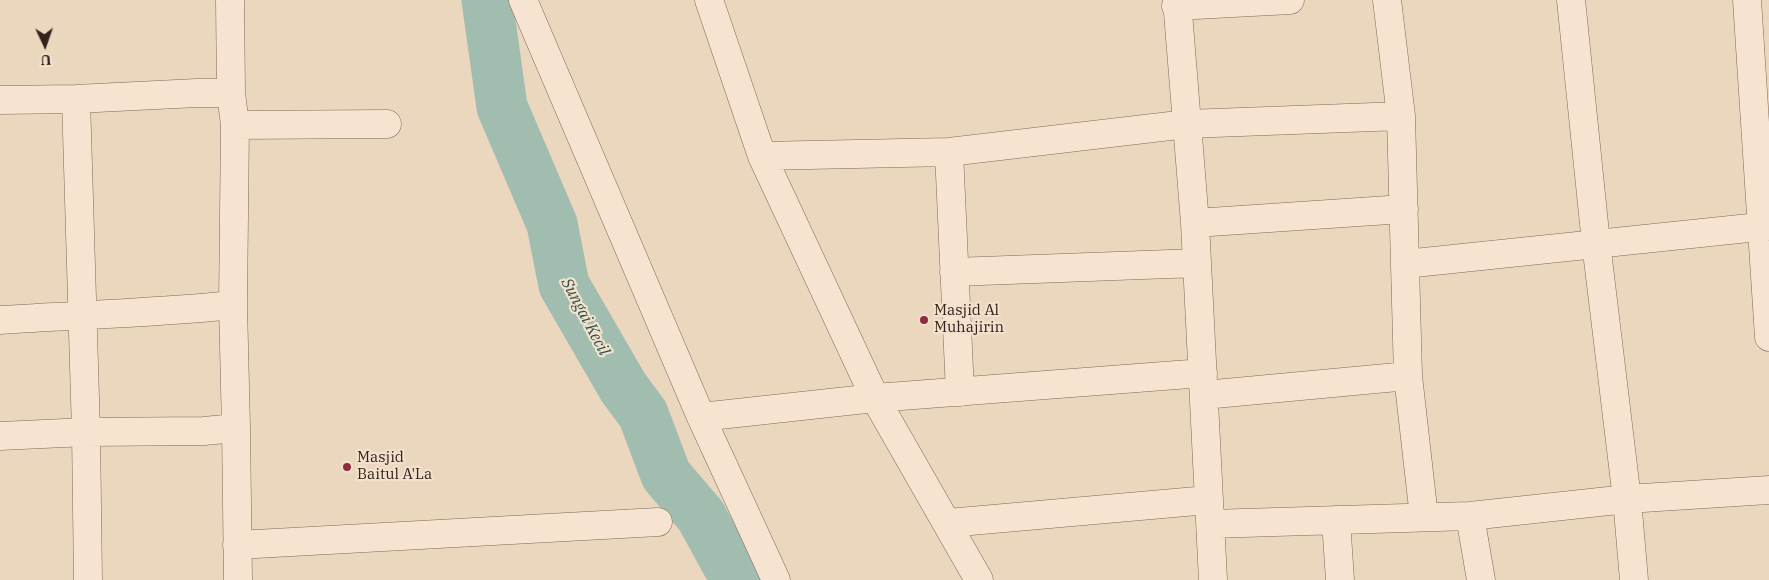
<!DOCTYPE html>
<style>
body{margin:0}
#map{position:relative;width:1769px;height:580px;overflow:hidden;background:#ebd6be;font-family:"IBM Plex Serif",serif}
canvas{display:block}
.north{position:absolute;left:20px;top:20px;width:50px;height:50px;-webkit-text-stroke:4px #f3e1cd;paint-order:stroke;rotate:177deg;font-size:14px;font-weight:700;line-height:20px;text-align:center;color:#32231c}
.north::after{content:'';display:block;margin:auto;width:18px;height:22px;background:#32231c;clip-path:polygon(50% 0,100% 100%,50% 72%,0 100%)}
</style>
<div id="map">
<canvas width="1769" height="580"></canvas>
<div class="north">U</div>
</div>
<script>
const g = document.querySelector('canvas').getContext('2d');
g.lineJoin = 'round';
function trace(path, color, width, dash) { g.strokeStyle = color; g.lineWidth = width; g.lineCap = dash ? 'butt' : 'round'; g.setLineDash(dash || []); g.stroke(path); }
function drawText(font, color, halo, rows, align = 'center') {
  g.font = font + ' "IBM Plex Serif",serif'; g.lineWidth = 4.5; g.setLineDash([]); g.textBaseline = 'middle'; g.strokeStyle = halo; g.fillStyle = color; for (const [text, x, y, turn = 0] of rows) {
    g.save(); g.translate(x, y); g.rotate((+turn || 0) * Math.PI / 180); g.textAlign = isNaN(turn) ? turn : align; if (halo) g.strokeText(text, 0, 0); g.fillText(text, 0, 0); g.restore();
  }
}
const river = new Path2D(`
 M 487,0 L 502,107 L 552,224 L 564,285 L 623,387 L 643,414 L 666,475 L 701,516 L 736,580`);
const street = new Path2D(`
 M 230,0 L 231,93 L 235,125 L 233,305 L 236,428 L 238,580
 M 523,0 L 701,417 L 776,580
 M 709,0 L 762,156 L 875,398 L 979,580
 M 1177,0 L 1195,223 L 1213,580
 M 1387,0 L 1401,116 L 1408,376 L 1424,517
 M 1571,0 L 1596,243 L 1627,499 L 1634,580
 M 1747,0 L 1769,337
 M 1176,6 L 1290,0
 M 76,99 L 86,432 L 88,580
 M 0,100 L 76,99 L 197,93 L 231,93
 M 235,125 L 387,124
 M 949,152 L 960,392
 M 762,156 L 949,152 L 1187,124 L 1401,116
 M 1195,223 L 1404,209
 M 1405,264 L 1769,226
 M 954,272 L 1197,263
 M 0,320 C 77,315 156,313 233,305
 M 1204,395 L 1408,376
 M 701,417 L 875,398 L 1203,373
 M 0,436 L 86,432 L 204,431 L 236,428
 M 1470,516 L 1481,580
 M 1336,520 L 1340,580
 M 948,523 L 1208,500
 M 1211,524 L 1470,516 L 1627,499 L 1769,490
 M 237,545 L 658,522`);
const markers = [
 [924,320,5,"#8d2c3e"],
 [347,467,5,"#8d2c3e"]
];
const poiNames = [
 ["Masjid Al",934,311],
 ["Muhajirin",934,328],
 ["Masjid",357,458],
 ["Baitul A'La",357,475]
];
const waterNames = [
 ["Sungai Kecil",585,317,62]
];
trace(river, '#a1bdb0', 51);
trace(street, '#826758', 29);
trace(street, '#f6e4d1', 28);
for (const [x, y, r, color] of markers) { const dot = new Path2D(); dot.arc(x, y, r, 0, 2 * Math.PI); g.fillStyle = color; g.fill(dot); trace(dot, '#f3e1cd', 2); }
drawText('15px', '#32231c', '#f3e1cd', poiNames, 'left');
drawText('italic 16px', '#2c5148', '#f3e1cd', waterNames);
</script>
